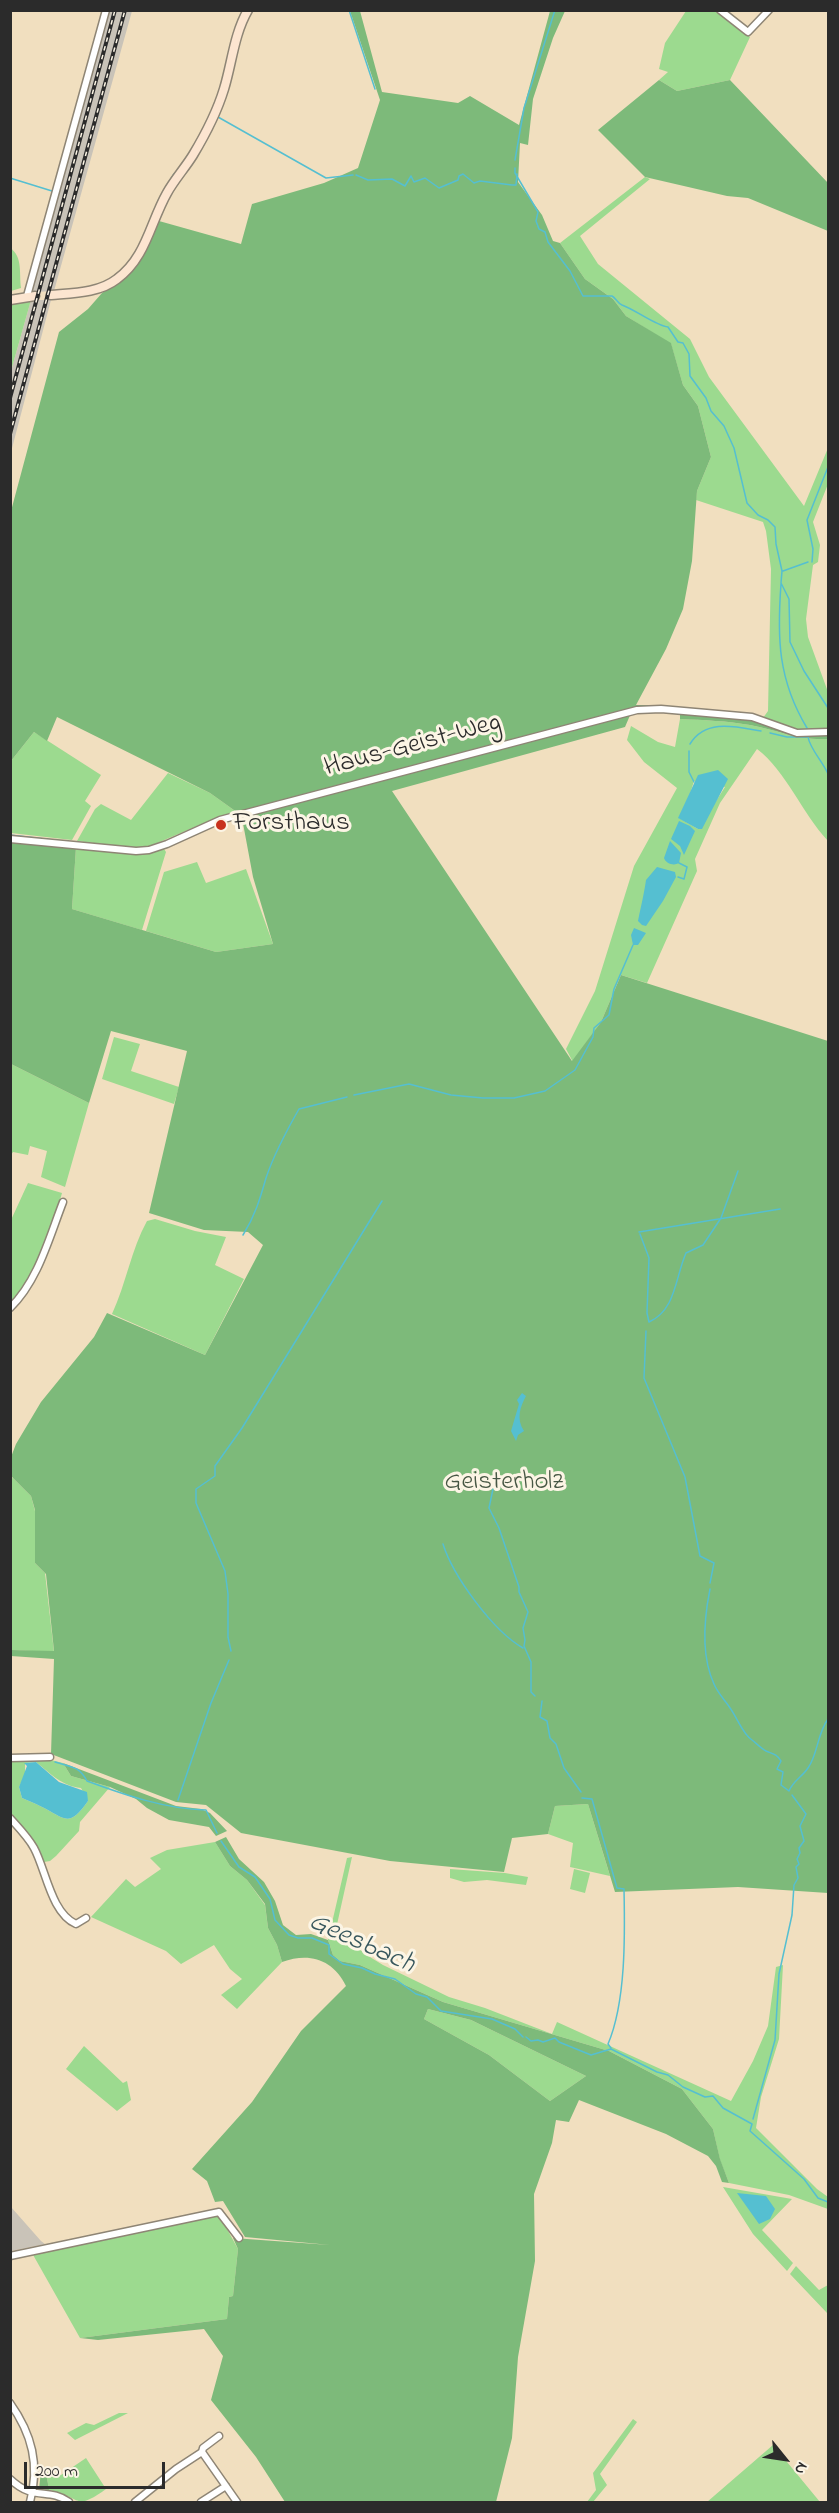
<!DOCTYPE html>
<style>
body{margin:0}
#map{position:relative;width:839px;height:2513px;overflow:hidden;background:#f1dfbf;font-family:"Indie Flower",sans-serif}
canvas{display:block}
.frame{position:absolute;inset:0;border:12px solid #2b2b2b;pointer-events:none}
.north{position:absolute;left:755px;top:2429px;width:60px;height:60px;-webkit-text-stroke:4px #fcf5e5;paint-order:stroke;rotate:120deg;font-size:16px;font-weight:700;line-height:24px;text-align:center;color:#2b2b2b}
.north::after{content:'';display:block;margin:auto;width:21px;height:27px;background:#2b2b2b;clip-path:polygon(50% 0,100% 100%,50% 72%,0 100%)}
.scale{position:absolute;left:24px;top:2462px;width:141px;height:27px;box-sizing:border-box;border:3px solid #2b2b2b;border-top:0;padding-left:8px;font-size:18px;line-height:21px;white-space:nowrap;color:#2b2b2b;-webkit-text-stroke:4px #fcf5e5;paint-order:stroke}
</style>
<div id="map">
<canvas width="839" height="2513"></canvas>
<div class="frame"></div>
<div class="north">N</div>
<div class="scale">200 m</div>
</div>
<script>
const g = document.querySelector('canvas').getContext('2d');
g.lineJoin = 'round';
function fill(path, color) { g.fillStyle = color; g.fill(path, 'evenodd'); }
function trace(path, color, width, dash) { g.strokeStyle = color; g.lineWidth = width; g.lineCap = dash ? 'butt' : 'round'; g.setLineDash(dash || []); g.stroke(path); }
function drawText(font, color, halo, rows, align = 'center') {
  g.font = font + ' "Indie Flower",sans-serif'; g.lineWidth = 6; g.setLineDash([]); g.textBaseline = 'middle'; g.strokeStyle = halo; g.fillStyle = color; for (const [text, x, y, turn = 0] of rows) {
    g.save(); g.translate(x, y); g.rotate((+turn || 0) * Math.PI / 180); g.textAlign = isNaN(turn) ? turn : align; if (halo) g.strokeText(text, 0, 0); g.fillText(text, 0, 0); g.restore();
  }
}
const industrial = new Path2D(`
 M 108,11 L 132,11 L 54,291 L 34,292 L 32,289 L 38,266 Z
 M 31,300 L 51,300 L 11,452 L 11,371 Z
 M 11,2207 L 41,2241 L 45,2244 L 11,2251 Z`);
const green = new Path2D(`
 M 686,11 L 715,11 L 750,37 L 730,80 L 677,91 L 659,80 L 668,72 L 659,69 L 665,43 Z
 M 645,177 L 650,179 L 580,236 L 598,264 L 690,339 L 709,377 L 804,506 L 828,448 L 828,484 L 813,522 L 820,545 L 818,562 L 813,565 L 806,619 L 808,637 L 828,692 L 828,730 L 798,731 L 763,718 L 768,711 L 771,569 L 766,531 L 763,522 L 696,500 L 697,491 L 711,457 L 698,406 L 683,385 L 671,344 L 626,316 L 613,299 L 585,279 L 560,243 Z
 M 10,248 C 23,256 19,274 21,288 L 11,291 Z
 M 31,300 L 11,371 L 11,304 Z
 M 680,719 C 704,720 727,721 750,725 C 778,730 799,741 828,739 L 828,841 C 802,813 786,771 757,749 L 720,803 L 695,859 L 697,871 L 647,983 L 621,975 L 601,1022 L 573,1062 L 566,1049 L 595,991 L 634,866 L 677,788 L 644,762 L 627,740 L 631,726 L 658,742 L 675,747 ZM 694,781 L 725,787 L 698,829 L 679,818 L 690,794 Z
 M 34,732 L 101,775 L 85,801 L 91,806 L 72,840 L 11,833 L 11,761 Z
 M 168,773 L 210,793 L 238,813 L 202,824 L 150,846 L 136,848 L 77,841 L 95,809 L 101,804 L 131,820 Z
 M 76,847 L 136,855 L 164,849 L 166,852 L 142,930 L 72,909 Z
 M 197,862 L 206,883 L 246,869 L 273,944 L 216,952 L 146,931 L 164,872 Z
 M 114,1037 L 140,1044 L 131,1071 L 179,1087 L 174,1104 L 102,1079 Z
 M 11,1064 L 89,1103 L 65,1187 L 41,1177 L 47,1151 L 30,1146 L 28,1155 L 13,1152 L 11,1155 Z
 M 28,1183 L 62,1193 C 53,1225 35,1280 11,1302 L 11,1220 Z
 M 155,1219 L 195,1231 L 226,1237 L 215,1265 L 244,1279 L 205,1355 L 112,1314 C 126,1284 131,1250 147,1221 Z
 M 13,1478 L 31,1496 L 35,1511 L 35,1563 L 45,1573 L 54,1652 L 11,1650 L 10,1479 Z
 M 51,1760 L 63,1763 L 71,1776 L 110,1787 L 80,1822 L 79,1831 L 56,1856 L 50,1861 L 44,1862 L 34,1844 L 11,1813 L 11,1761 ZM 36,1762 C 51,1774 62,1786 81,1788 L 88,1801 C 68,1830 64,1817 40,1806 C 35,1803 28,1801 22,1798 L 19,1787 L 25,1775 L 25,1763 Z
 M 588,1804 L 610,1876 L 570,1867 L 573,1843 L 548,1834 L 555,1806 Z
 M 215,1842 L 230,1866 L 247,1880 L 265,1905 L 268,1928 L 277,1945 L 282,1962 L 237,2009 L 221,1995 L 242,1979 L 230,1969 L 214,1945 L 181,1964 L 166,1951 L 91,1917 L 126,1879 L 135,1887 L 161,1869 L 150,1858 L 167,1850 Z
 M 352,1857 L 336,1929 L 365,1954 L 383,1965 L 449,1997 L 485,2008 L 552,2034 L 557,2022 L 731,2101 L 753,2061 L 768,2026 L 776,1967 L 783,1965 L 779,2039 L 761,2097 L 756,2128 L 817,2189 L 828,2197 L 828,2209 L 789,2195 L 729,2183 L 720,2160 L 713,2129 L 682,2089 L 609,2051 L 443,2002 L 360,1965 L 340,1961 L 333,1955 L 328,1940 L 347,1858 Z
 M 450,1869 L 505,1873 L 528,1877 L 526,1885 L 487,1880 L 464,1882 L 450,1878 Z
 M 574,1869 L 590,1873 L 585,1893 L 570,1889 Z
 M 428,2009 L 471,2020 L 586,2076 L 550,2101 L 489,2055 L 424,2019 Z
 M 84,2046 L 123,2083 L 127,2081 L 131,2100 L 117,2111 L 66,2069 Z
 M 723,2187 L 792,2199 L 762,2230 L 793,2263 L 787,2271 L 753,2234 Z
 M 214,2215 L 221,2218 L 238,2249 L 233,2296 L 229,2297 L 227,2319 L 80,2338 L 32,2253 Z
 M 796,2266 L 819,2290 L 828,2285 L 827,2313 L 790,2274 Z
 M 119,2413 L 128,2413 L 75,2440 L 67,2433 L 86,2423 L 94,2425 Z
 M 633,2419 L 637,2422 L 600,2474 L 607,2485 L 593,2502 L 587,2502 L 596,2490 L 593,2473 Z
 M 773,2445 L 820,2502 L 707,2502 Z
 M 86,2458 L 106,2489 C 74,2512 82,2497 49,2490 L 46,2472 L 61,2475 Z`);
const forest = new Path2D(`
 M 350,11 L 360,11 L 382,92 L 458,103 L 470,96 L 519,125 L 550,11 L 565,11 L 553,38 L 533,99 L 528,145 L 520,143 L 518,182 L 542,215 L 553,241 L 560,243 L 585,279 L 613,299 L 626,316 L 671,343 L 683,385 L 698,406 L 711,457 L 697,491 L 692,561 L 683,609 L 666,649 L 636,705 L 657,705 L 752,716 L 798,731 L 828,730 L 828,739 C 799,741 778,730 750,725 C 727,721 704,720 680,719 L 680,714 L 648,711 L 636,706 L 634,709 L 238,813 L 210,793 L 57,717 L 47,741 L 34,732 L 11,761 L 11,511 L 59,332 L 88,309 L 102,293 L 118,283 L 137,264 L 150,243 L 159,221 L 241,244 L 252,204 L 324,183 L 358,168 L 380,100 Z
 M 659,80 L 677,91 L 730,80 L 828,183 L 828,231 L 748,198 L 727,196 L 645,177 L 598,130 Z
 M 631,713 L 625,727 L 392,791 L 572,1061 L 601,1022 L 621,975 L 828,1041 L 828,1893 L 738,1887 L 615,1892 L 588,1804 L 555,1806 L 548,1834 L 512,1838 L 504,1872 L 390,1861 L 241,1833 L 206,1805 L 176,1802 L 51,1754 L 54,1659 L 11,1656 L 11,1650 L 54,1651 L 46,1574 L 35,1563 L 35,1510 L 31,1496 L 11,1476 L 11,1457 L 16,1444 L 41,1402 L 94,1337 L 107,1313 L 205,1355 L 263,1245 L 248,1232 L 204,1230 L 149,1213 L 187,1051 L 111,1031 L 89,1103 L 11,1064 L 11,841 L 76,847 L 72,909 L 216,952 L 273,944 L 253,877 L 242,818 Z
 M 63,1763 L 176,1806 L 201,1809 L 210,1813 L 227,1831 L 216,1836 L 209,1827 L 169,1820 L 147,1808 L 136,1799 L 110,1787 L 71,1776 Z
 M 226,1837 L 239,1859 L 264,1882 L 275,1901 L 283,1925 L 296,1935 L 311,1934 L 328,1940 L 333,1955 L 340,1961 L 360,1965 L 443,2002 L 609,2051 L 682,2089 L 713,2129 L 720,2159 L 729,2183 L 722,2182 L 716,2166 L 708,2156 L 666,2134 L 579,2100 L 569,2122 L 556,2120 L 552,2143 L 534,2194 L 535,2261 L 518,2357 L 512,2438 L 496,2502 L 285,2502 L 256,2457 L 211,2400 L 223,2356 L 204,2329 L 98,2340 L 80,2338 L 227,2319 L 229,2297 L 233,2296 L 238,2249 L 233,2238 L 330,2245 L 245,2237 L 223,2201 L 215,2202 L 207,2181 L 192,2169 L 252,2102 L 301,2031 L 346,1986 C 333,1959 309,1952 282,1962 L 277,1945 L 268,1928 L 265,1904 L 247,1880 L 230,1866 L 215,1842 ZM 428,2009 L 471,2020 L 586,2076 L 550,2101 L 489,2055 L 424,2019 Z
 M 41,2471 L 46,2472 L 49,2490 L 39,2489 Z`);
const water = new Path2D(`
 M 718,770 L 728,779 L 702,829 L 698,829 L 678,818 L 698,775 Z
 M 679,821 L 690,826 L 695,831 L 684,855 L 680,846 L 671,839 Z
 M 670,841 L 681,853 L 679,863 C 674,866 666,864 664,858 Z
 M 657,867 L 675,872 L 676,877 L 663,901 L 646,926 L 642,925 L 638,921 C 641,906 644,894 646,880 Z
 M 634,928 L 646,933 L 638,945 L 633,945 L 631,935 Z
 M 522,1393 L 526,1396 C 520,1407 516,1419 524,1431 L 518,1435 L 516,1441 L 511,1431 L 519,1404 L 517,1400 Z
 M 36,1762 L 59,1782 L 87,1792 L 88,1801 C 68,1830 64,1817 40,1806 C 35,1803 28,1801 22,1798 L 19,1787 L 27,1766 L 24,1763 Z
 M 737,2193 L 766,2196 L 775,2209 L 770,2219 L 759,2224 Z`);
const stream = new Path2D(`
 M 349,10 L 375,89
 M 218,117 L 326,178 L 353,175
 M 515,160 L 524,108 L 555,10
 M 515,168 L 515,173 L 538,212 L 536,221 L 539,229 L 545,232 L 548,242 L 570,271 L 583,296 L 612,296 C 616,298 617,303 622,305 C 636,310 656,326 668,327 L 678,342 L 683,343 L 689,354 L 690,376 L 706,398 L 711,411 L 724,426 L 734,448 L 747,503 L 758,515 L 768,520 L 775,527 L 776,544 L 782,571 L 781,583 L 789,599 L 790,642 L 804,671 L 828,708
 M 356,175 L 368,180 L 392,179 L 405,186 L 411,176 L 414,182 L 425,178 L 439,188 L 458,180 L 459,176 L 463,174 L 474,183 L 480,181 L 512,185 L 516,185 L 517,174
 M 10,178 L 52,191
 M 158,201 L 174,174
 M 812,562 L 813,549 L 807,520 L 828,467
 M 783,571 L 808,562
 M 781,584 C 777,638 778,680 807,728
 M 770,733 L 787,737 L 808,737 C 810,749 823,762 828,774
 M 690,744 C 706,718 737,727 761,731
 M 689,751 L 689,772 L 694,782
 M 10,835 L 71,842
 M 678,877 L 684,879 L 687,867 L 679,863
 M 354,1095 L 409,1084 L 451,1095 L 483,1098 L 514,1098 L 545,1091 L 575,1070 L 593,1037 L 594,1028 L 609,1015 L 614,989 L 633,945
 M 639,1232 L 780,1209
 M 640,1234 L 649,1258 L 647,1313 L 649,1322 C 676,1310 675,1278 686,1253 L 703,1245 L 721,1218 L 738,1171
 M 243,1235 C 255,1216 260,1199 266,1178 C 274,1154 287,1130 299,1109 L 347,1097
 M 646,1331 L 644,1378 L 685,1477 L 700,1556 L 714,1563 L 710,1583
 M 493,1489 L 489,1508 L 499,1528 L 519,1587 L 519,1592 L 528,1612 L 523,1628 L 525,1640 L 524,1646 L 531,1662 L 531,1692 L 535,1696
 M 443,1544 C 453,1576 493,1631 523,1648
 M 710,1589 C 704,1619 701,1656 714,1684 C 718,1694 727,1702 732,1711 C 738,1720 743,1734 752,1740 C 756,1743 762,1749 766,1751 C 773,1754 777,1754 781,1761 L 777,1769 L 783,1772 L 781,1785 L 789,1791 C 793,1781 802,1777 808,1768 C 818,1754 817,1734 828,1719
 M 231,1651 L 228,1637 L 228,1594 L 225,1571 L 196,1503 L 196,1489 L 215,1476 L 215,1466 L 242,1428 L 382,1201
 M 542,1701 L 540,1717 L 547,1721 L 550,1738 L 556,1744 L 564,1768 L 581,1792
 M 55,1762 C 71,1767 79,1766 87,1781 C 125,1795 165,1809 206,1810 L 217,1833
 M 582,1798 L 592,1799 L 617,1888 L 624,1889 C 625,1935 626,2002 608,2044 L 611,2048
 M 178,1800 L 211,1703 L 229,1660
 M 221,1841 L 239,1867 L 255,1877 L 270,1899 L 275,1920 L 289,1935 L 298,1938 L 312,1938 L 329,1945 L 329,1954 L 343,1964 L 362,1968 L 375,1974 L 395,1979 L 416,1994 L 427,1997 L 441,2011 L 492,2019 L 515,2029 L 523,2037
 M 526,2037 L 531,2041 L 538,2040 L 543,2042 L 555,2038 L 559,2042 L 591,2055 L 611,2049 L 657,2072 L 668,2075 L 683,2087 L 705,2097 L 713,2096 L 723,2108 L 752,2124 L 750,2131 L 804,2179 L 818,2198 L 828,2202
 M 753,2119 L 775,2040 L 779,1974 L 792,1915 L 794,1885 L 798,1878 L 796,1867 L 799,1864 L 797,1859 L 800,1853 L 799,1848 L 804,1841 L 800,1826 L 806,1814 L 792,1795`);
const minor = new Path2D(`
 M 720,10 L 748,32 L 769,10
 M 27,296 L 106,10
 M 10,839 L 136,851 L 149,850 L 167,844 L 220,820 L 637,710 L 661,709 L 752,717 L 797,733 L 828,732
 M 10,1308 C 38,1281 49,1238 63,1202
 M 10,1758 L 50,1757
 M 10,1818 C 18,1827 28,1837 34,1848 C 46,1870 51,1913 76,1924 L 86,1918
 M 10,2256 L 219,2212 L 239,2238
 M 10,2403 C 32,2434 40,2465 30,2502
 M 202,2452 L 237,2502
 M 10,2479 C 34,2502 48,2487 69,2502
 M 135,2502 L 176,2469 L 202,2452 L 203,2448 L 219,2436
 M 201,2502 L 226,2486`);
const secondary = new Path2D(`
 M 51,295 C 74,293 99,293 117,279 C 146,258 150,223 167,193 C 174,180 185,168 193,155 C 205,135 217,112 224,89 C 232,63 234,34 248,10
 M 10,300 L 35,296`);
const rail = new Path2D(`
 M 10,398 L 115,10
 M 10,434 L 125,10`);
const markers = [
 [221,825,6,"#c8321e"]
];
const streetNames = [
 ["Haus-Geist-Weg",413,747,-15]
];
const poiNames = [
 ["Forsthaus",233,825]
];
const parkNames = [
 ["Geisterholz",504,1484]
];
const waterNames = [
 ["Geesbach",361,1945,24]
];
fill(industrial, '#c9c3b8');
fill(green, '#9cda8f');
fill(forest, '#7dba7a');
fill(water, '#55bfd1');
trace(stream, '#55bfd1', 1.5);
trace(minor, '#8e8575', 9);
trace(secondary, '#8e8575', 11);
trace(minor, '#fff', 6);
trace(secondary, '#fce5d0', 8);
trace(rail, '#2b2b2b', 4);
trace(rail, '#fcf5e5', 1.5, [4.5]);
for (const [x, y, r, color] of markers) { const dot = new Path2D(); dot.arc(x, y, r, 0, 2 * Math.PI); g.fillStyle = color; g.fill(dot); trace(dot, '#fcf5e5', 2); }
drawText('27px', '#2b2b2b', '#fcf5e5', streetNames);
drawText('27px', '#2b2b2b', '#fcf5e5', poiNames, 'left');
drawText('27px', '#475744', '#fcf5e5', parkNames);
drawText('italic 28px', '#38575d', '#fcf5e5', waterNames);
</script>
